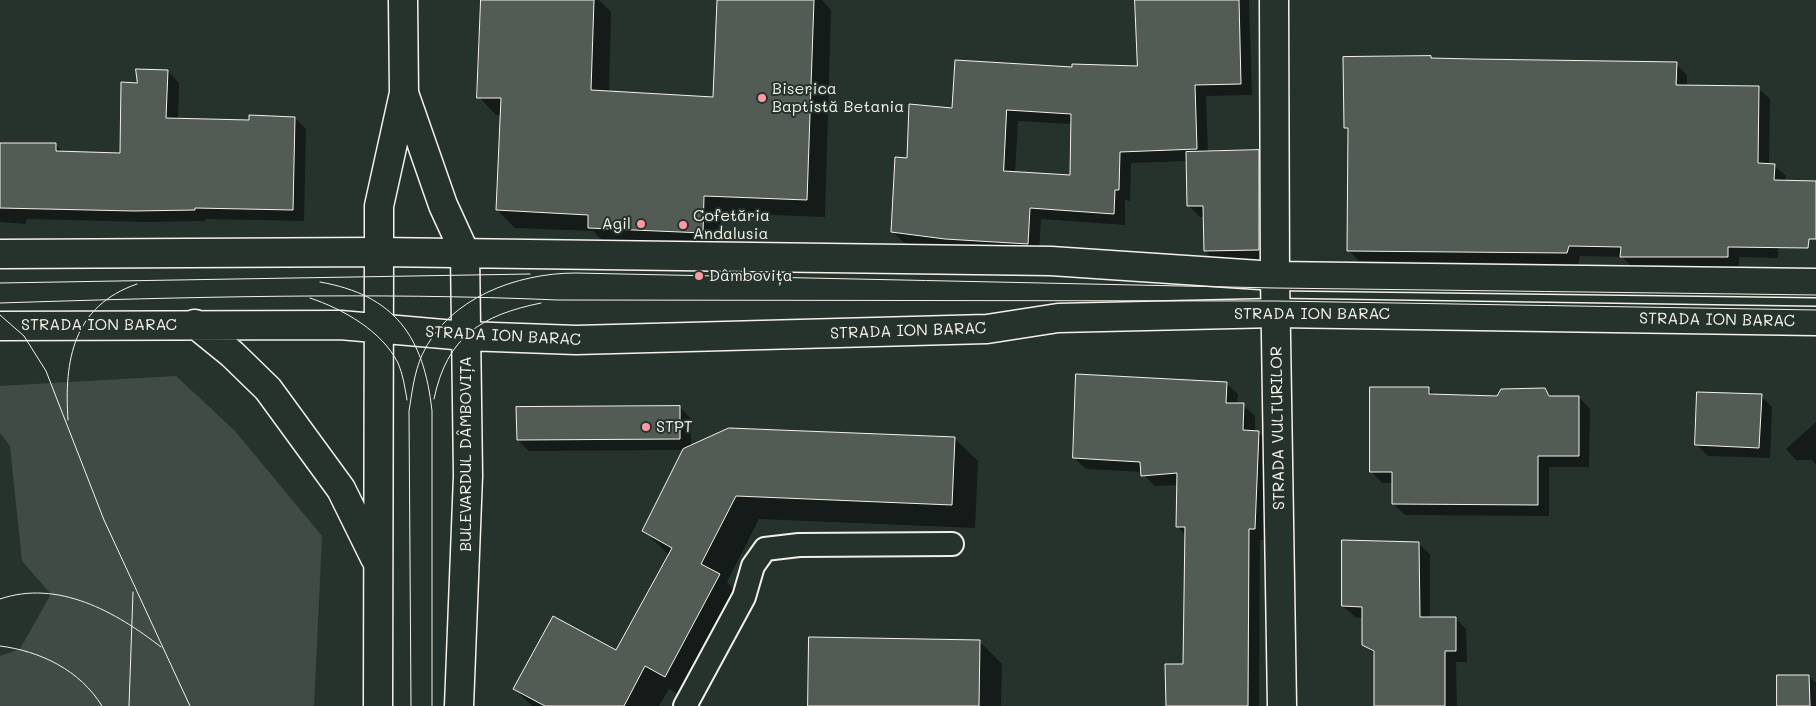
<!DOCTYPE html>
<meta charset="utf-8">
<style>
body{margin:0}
canvas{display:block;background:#26332d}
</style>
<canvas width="1816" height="706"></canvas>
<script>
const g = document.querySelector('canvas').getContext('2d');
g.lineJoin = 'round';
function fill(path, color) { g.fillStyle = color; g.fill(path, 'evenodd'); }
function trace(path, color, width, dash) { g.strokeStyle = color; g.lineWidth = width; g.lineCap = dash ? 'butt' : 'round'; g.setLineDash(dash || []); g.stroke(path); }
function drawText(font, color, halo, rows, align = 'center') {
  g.font = font + ' Mali,sans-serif'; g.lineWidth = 4; g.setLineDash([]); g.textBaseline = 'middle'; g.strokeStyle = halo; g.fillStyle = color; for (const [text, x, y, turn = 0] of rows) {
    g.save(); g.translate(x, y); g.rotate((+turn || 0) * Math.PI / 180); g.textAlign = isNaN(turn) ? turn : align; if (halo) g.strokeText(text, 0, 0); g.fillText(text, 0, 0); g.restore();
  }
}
const green = new Path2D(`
 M 176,376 L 235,431 L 322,536 L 314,706 L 0,706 L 0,656 L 20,649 L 51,594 L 22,561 L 10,446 L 0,433 L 0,386 Z`);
const shadow = new Path2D(`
 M 482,0 L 599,0 L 611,12 L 609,92 L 714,99 L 718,0 L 822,0 L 831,10 L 825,217 L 721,213 L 720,250 L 607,245 L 593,231 L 515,228 L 497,210 L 501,115 L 496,115 L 479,97 Z
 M 1136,0 L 1249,0 L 1252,95 L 1206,96 L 1208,153 L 1258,151 L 1270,163 L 1270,261 L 1217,262 L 1205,251 L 1205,217 L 1200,217 L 1189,206 L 1188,161 L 1131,163 L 1130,201 L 1125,200 L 1125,225 L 1041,219 L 1039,255 L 957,250 L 904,243 L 892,231 L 908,159 L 954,109 L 1073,68 L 1138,67 ZM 1018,121 L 1072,124 L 1071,177 L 1015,173 Z
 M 1430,57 L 1432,59 L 1676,64 L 1687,75 L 1687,86 L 1758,88 L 1770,99 L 1769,165 L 1774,165 L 1786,176 L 1785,206 L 1780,206 L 1778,258 L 1739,257 L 1739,268 L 1633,268 L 1622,257 L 1580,256 L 1578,264 L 1359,261 L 1348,250 L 1349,132 L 1345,128 ZM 1675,73 L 1678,73 L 1677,91 L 1675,91 Z
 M 168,71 L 179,83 L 178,119 L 250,122 L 295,118 L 306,129 L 304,221 L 205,219 L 205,221 L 147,222 L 26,219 L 26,224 L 0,222 L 0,144 L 55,144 L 64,153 L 121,154 L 138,84 Z
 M 1226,383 L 1238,394 L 1237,405 L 1243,405 L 1255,416 L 1255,432 L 1258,432 L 1270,443 L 1266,540 L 1260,540 L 1259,706 L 1167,706 L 1184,665 L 1186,536 L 1177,526 L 1178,485 L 1154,486 L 1142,472 L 1086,469 L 1074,458 Z
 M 1429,389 L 1435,395 L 1498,398 L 1544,389 L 1552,397 L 1579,397 L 1590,409 L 1589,467 L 1549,467 L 1549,516 L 1405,515 L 1393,504 L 1393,483 L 1382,483 L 1371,471 Z
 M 1761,396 L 1772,407 L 1770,458 L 1708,456 L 1696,444 Z
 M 680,407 L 691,419 L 691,447 L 954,438 L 978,461 L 975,528 L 759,519 L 727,582 L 743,599 L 688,699 L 669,689 L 659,706 L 532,706 L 514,688 L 616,652 L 669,555 L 644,531 L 684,450 L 529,451 L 518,440 Z
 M 1816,422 L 1816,465 L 1812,460 L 1796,460 L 1786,449 Z
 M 1418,543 L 1430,554 L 1430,618 L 1455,618 L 1466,629 L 1467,662 L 1456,662 L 1457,706 L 1375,706 L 1375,656 L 1364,644 L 1363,618 L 1355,617 L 1343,606 Z
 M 979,641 L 1002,664 L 1001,706 L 810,706 Z
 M 1809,676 L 1816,683 L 1816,706 L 1779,706 Z`);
const building = new Path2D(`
 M 481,0 L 594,0 L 591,90 L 713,97 L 717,0 L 814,0 L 807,200 L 704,196 L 703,233 L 588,228 L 588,215 L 496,210 L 501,98 L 477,98 Z
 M 1135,0 L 1239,0 L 1241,84 L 1195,85 L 1197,149 L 1120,152 L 1119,190 L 1115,190 L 1114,214 L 1030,208 L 1028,244 L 945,239 L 891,232 L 895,157 L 907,158 L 909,104 L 952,108 L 955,60 L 1072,67 L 1072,64 L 1137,66 ZM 1007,110 L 1071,114 L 1070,175 L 1004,171 Z
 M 1431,56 L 1431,58 L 1473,59 L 1677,62 L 1676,85 L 1759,86 L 1758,163 L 1775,164 L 1774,180 L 1816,181 L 1816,239 L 1809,239 L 1808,248 L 1728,247 L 1728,257 L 1620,257 L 1621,247 L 1569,246 L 1567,253 L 1347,251 L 1348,128 L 1344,128 L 1343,57 Z
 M 136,69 L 168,70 L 166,118 L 249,120 L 249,115 L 295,117 L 293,210 L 195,208 L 195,210 L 134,211 L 0,208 L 0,143 L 56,143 L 56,151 L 120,153 L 121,82 L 137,83 Z
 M 1259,150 L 1259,250 L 1204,251 L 1203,206 L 1187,206 L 1186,152 Z
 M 1076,374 L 1227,382 L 1226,403 L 1244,403 L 1243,430 L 1259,431 L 1255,529 L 1249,529 L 1248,706 L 1166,706 L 1165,664 L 1183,664 L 1185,527 L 1176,527 L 1177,473 L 1141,476 L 1140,462 L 1073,458 Z
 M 1370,387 L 1429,387 L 1429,394 L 1497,396 L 1501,389 L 1545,388 L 1549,396 L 1579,396 L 1579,456 L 1538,456 L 1538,505 L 1392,504 L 1392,472 L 1370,472 Z
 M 1697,392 L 1762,394 L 1759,448 L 1695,445 Z
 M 680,406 L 680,439 L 517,440 L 516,407 Z
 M 729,428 L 955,437 L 952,505 L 736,496 L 701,564 L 720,574 L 665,677 L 645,666 L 624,706 L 545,706 L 513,689 L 553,616 L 616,650 L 672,548 L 642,531 L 683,449 Z
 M 1342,540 L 1419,542 L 1420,617 L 1456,617 L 1456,651 L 1445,651 L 1445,706 L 1374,706 L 1374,651 L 1362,645 L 1362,607 L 1342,606 Z
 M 809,637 L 980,640 L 979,706 L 808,706 Z
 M 1777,675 L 1809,675 L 1810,706 L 1777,706 Z`);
const service = new Path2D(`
 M 685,706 L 744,597 L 753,566 L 765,549 L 799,545 L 952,544`);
const minor = new Path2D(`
 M 1274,0 L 1275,276 L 1282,706
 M 404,93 L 443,205 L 465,253
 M 379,252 L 379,206 L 404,93 L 403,0`);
const tertiary = new Path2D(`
 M 0,254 L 379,252 L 1051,261 L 1275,276 L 1816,283
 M 195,324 L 232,354 L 268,389 L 341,489 L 375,558
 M 0,326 L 340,325 L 466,336 L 576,340 L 987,329 L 1058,318 L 1276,313 L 1816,321
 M 378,706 L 379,252
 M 459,706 L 468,476 L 465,253`);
const tram = new Path2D(`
 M 320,282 C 395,295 424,337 432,411 L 432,706
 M 0,283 L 530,274
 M 310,298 C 343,309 382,331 398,363 C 403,374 405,388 407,400
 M 0,303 C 186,297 372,292 558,300 L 1276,301 L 1816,310
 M 0,315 L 24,336 L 46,371 L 104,520 L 190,706
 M 434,399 C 447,336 482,315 541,303
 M 68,420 C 64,360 73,306 137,284
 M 0,599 C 58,579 116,612 161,647
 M 0,646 C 40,651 80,670 102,706
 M 129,706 L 133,592
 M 411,706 L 409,411 C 412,393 414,373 422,355 C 448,298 517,273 576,273 L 1275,288 L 1816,295`);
const markers = [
 [762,98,5,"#ff9aa2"],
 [641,224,5,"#ff9aa2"],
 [683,225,5,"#ff9aa2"],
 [699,276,5,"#ff9aa2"],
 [646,427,5,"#ff9aa2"]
];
const poiNames = [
 ["Biserica",772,89],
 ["Baptistă Betania",772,107],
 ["Cofetăria",693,216],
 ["Andalusia",693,234],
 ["Agil",631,224,"right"],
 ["Dâmbovița",709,276],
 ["STPT",656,427]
];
const streetNames = [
 ["STRADA ION BARAC",1312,314],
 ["STRADA ION BARAC",1717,320,1],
 ["STRADA ION BARAC",99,325],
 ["STRADA ION BARAC",908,331,-2],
 ["STRADA ION BARAC",503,336,3],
 ["STRADA VULTURILOR",1278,428,-91],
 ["BULEVARDUL DÂMBOVIȚA",466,454,-90]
];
fill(green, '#414b45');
fill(shadow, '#0007');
fill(building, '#525c55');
trace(building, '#f4f1e8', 1);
trace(service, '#f4f1e8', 26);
trace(minor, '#f4f1e8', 31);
trace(tertiary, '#f4f1e8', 31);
trace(service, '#26332d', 22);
trace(minor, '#26332d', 28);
trace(tertiary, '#26332d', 28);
trace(tram, '#f4f1e8', 1);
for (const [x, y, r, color] of markers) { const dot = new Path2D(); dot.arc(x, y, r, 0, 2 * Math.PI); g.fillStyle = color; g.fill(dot); trace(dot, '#26332d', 2); }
drawText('16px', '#f4f1e8', '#26332d', poiNames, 'left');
drawText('16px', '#f4f1e8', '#26332d', streetNames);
</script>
